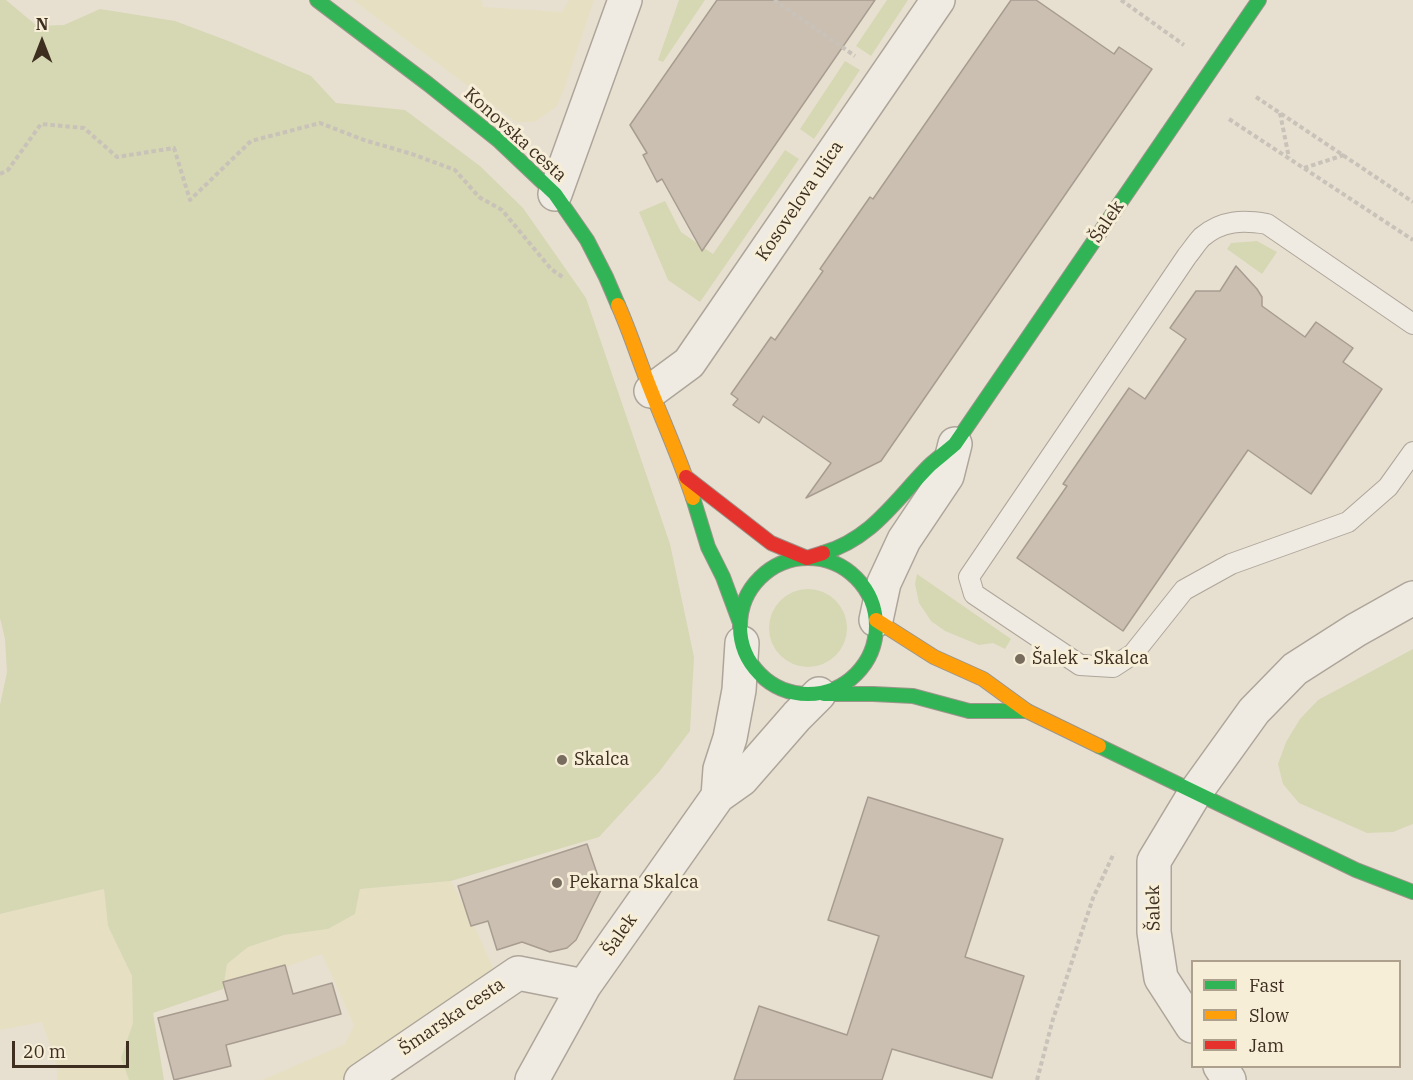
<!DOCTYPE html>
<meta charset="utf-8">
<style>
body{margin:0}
#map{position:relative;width:1413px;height:1080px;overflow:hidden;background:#e7e0d1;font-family:"IBM Plex Serif",serif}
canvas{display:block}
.legend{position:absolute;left:1191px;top:960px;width:210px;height:108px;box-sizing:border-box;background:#f7eed8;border:2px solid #ada18e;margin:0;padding:8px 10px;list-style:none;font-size:18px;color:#3d2e20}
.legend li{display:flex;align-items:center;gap:12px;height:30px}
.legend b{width:30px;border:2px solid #ada18e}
.north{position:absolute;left:12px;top:12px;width:60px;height:60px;-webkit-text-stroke:4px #f7eed8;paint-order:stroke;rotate:0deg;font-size:16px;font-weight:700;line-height:24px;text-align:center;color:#3d2e20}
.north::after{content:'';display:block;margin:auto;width:21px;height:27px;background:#3d2e20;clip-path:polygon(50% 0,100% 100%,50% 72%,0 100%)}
.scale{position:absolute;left:12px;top:1041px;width:117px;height:27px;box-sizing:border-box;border:3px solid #3d2e20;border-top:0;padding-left:8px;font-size:18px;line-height:21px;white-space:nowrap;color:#3d2e20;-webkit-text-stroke:4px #f7eed8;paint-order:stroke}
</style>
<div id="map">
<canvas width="1413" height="1080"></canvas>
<ul class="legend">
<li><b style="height:8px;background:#30b455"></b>Fast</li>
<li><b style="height:8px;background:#ff9f0a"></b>Slow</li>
<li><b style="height:8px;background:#e5322d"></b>Jam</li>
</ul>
<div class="north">N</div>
<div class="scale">20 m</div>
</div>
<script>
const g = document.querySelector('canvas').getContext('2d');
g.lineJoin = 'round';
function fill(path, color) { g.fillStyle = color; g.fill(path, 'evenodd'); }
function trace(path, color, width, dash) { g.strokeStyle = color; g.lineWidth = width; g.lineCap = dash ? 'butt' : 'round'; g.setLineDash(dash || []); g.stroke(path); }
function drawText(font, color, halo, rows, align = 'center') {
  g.font = font + ' "IBM Plex Serif",serif'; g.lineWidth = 6; g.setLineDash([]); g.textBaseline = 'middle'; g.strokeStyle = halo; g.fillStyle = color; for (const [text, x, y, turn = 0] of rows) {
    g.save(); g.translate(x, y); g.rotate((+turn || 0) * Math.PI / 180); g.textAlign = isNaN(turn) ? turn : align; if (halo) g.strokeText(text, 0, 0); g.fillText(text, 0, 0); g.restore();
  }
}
const farmland = new Path2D(`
 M 353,0 L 482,0 L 483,7 L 562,12 L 569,0 L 594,0 L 564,89 L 557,106 L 535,122 L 516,122 Z
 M 451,881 L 473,923 L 494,970 L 341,1080 L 262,1080 L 345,1044 L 354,1025 L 322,954 L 223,989 L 227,963 L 248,947 L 284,935 L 328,929 L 355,914 L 360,889 Z
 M 104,889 L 108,926 L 132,976 L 133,1023 L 121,1058 L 129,1080 L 57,1080 L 57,1066 L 42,1022 L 0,1030 L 0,914 Z`);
const green = new Path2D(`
 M 0,0 L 6,0 L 37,26 L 64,25 L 100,9 L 175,21 L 231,42 L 311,76 L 336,103 L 405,110 L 480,166 L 523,208 L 586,298 L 670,544 L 694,657 L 690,731 L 659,772 L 599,837 L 451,881 L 360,889 L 355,914 L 328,929 L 284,935 L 248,947 L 227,964 L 223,989 L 153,1013 L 164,1080 L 129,1080 L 121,1058 L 133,1023 L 132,976 L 108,926 L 104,889 L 0,914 L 0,705 L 7,672 L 5,639 L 0,618 Z
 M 679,0 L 705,0 L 663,62 L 658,60 Z
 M 887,0 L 908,0 L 871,56 L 856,46 Z
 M 845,61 L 860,70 L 814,139 L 800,129 Z
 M 785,150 L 799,159 L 700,302 L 668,280 L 639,212 L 665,201 L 681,232 L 713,254 Z
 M 1257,241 L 1277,252 L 1262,274 L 1227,249 L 1231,243 Z
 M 917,574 L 1011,639 L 1005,649 L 993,643 L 979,645 L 945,631 L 931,621 L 919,603 L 915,584 Z
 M769 628a39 39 0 1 1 78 0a39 39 0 1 1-78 0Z
 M 1413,649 L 1413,824 L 1393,832 L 1367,833 L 1299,803 L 1283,784 L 1278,764 L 1286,742 L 1300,719 L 1318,700 Z`);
const building = new Path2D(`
 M 717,0 L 875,0 L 702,251 L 662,179 L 657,182 L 643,155 L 647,153 L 630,125 Z
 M 1011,0 L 1036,0 L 1114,54 L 1119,47 L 1152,69 L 881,461 L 806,498 L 831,463 L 763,416 L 759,423 L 733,405 L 738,399 L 731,394 L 771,337 L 775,340 L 823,271 L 820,269 L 870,197 L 873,199 Z
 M 1236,266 L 1257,289 L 1262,297 L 1262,306 L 1305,337 L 1316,322 L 1353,348 L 1343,362 L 1382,389 L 1311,494 L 1248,450 L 1123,631 L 1017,558 L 1067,486 L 1063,484 L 1129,388 L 1145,399 L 1186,339 L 1170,328 L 1196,291 L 1220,291 Z
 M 868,797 L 1003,839 L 965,957 L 1024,976 L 992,1078 L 892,1049 L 882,1080 L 734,1080 L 759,1006 L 847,1035 L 879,936 L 828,920 Z
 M 587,844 L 602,888 L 576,940 L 567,948 L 550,952 L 522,942 L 497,950 L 488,921 L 471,926 L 458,886 Z
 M 285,965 L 293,994 L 332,983 L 341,1014 L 226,1045 L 231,1066 L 174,1080 L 158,1018 L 228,1000 L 223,982 Z`);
const path = new Path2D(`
 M 774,0 L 855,56
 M 1121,0 L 1184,45
 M 1256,97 L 1413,202
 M 1280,113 L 1289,158
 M 1229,119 L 1413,240
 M 1304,168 L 1344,155
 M 0,174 L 8,170 L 41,124 L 84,128 L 117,157 L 174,148 L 190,200 L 251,141 L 320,123 L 364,140 L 412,154 L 455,170 L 479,197 L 502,210 L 551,269 L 564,278
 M 1037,1080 L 1053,1019 L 1093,898 L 1114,853`);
const lane = new Path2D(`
 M 1413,324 L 1267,224 C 1243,220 1222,220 1202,237 C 1197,242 1192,250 1187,256 L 969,577 L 974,594 L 1080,665 L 1113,667 L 1133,654 L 1184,590 L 1231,564 L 1348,522 L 1388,487 L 1413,452`);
const street = new Path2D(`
 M 555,194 L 625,0
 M 651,391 L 689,363 L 938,0
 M 876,620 L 884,583 L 904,540 L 947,476 L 955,444
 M 718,796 L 720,769 L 730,738 L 739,690 L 742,643
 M 1192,1026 L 1161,978 L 1154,932 L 1154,861 L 1195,793 L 1254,711 L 1295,669 L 1356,630 L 1413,598
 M 1220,1066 L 1229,1080
 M 361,1080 L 518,973 L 584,986
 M 532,1080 L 584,986 L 718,796 L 742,779 L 797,716 L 819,694`);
const fast = new Path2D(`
 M 317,0 L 428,84 L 498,140 L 555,194 L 587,240 L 606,277 L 618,305
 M 693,498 L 708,547 L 723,577 L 740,623
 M 823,553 C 873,538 895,500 930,465 C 938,458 947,451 955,444 L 1259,0
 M740 626a68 68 0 1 1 136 0a68 68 0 1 1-136 0Z
 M 824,694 L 873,694 L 913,696 L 969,711 L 1027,711
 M 1099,746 L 1356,870 L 1413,892`);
const slow = new Path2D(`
 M 618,305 C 631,334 640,364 652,393 C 666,428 681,462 693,498
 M 876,620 L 934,657 L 983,679 L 1027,711 L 1099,746`);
const jam = new Path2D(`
 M 686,477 L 771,543 L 807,558 L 823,553`);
const markers = [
 [1020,659,6,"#786c5e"],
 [562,760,6,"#786c5e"],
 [557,883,6,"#786c5e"]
];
const streetNames = [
 ["Konovska cesta",515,135,42],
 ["Kosovelova ulica",800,201,-56],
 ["Šalek",1107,222,-56],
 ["Šalek",1154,908,-91],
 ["Šalek",620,935,-55],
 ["Šmarska cesta",452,1017,-34]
];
const poiNames = [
 ["Šalek - Skalca",1032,659],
 ["Skalca",574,760],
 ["Pekarna Skalca",569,883]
];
fill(farmland, '#e6dfc2');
fill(green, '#d6d7b3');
fill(building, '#cbbfb2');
trace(building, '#a89c90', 1.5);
trace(lane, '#ada599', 22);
trace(street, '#ada599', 36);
trace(fast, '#9c958a', 16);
trace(slow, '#9c958a', 16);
trace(jam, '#9c958a', 16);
trace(path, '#c8c2b9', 4, [4.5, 3]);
trace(lane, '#efebe3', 20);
trace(street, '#efebe3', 33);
trace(fast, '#30b455', 14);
trace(slow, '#ff9f0a', 14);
trace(jam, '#e5322d', 14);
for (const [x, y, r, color] of markers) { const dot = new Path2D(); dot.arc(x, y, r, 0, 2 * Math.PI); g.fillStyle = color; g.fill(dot); trace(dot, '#f7eed8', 2); }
drawText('18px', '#3d2e20', '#f7eed8', streetNames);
drawText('18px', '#3d2e20', '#f7eed8', poiNames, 'left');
</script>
